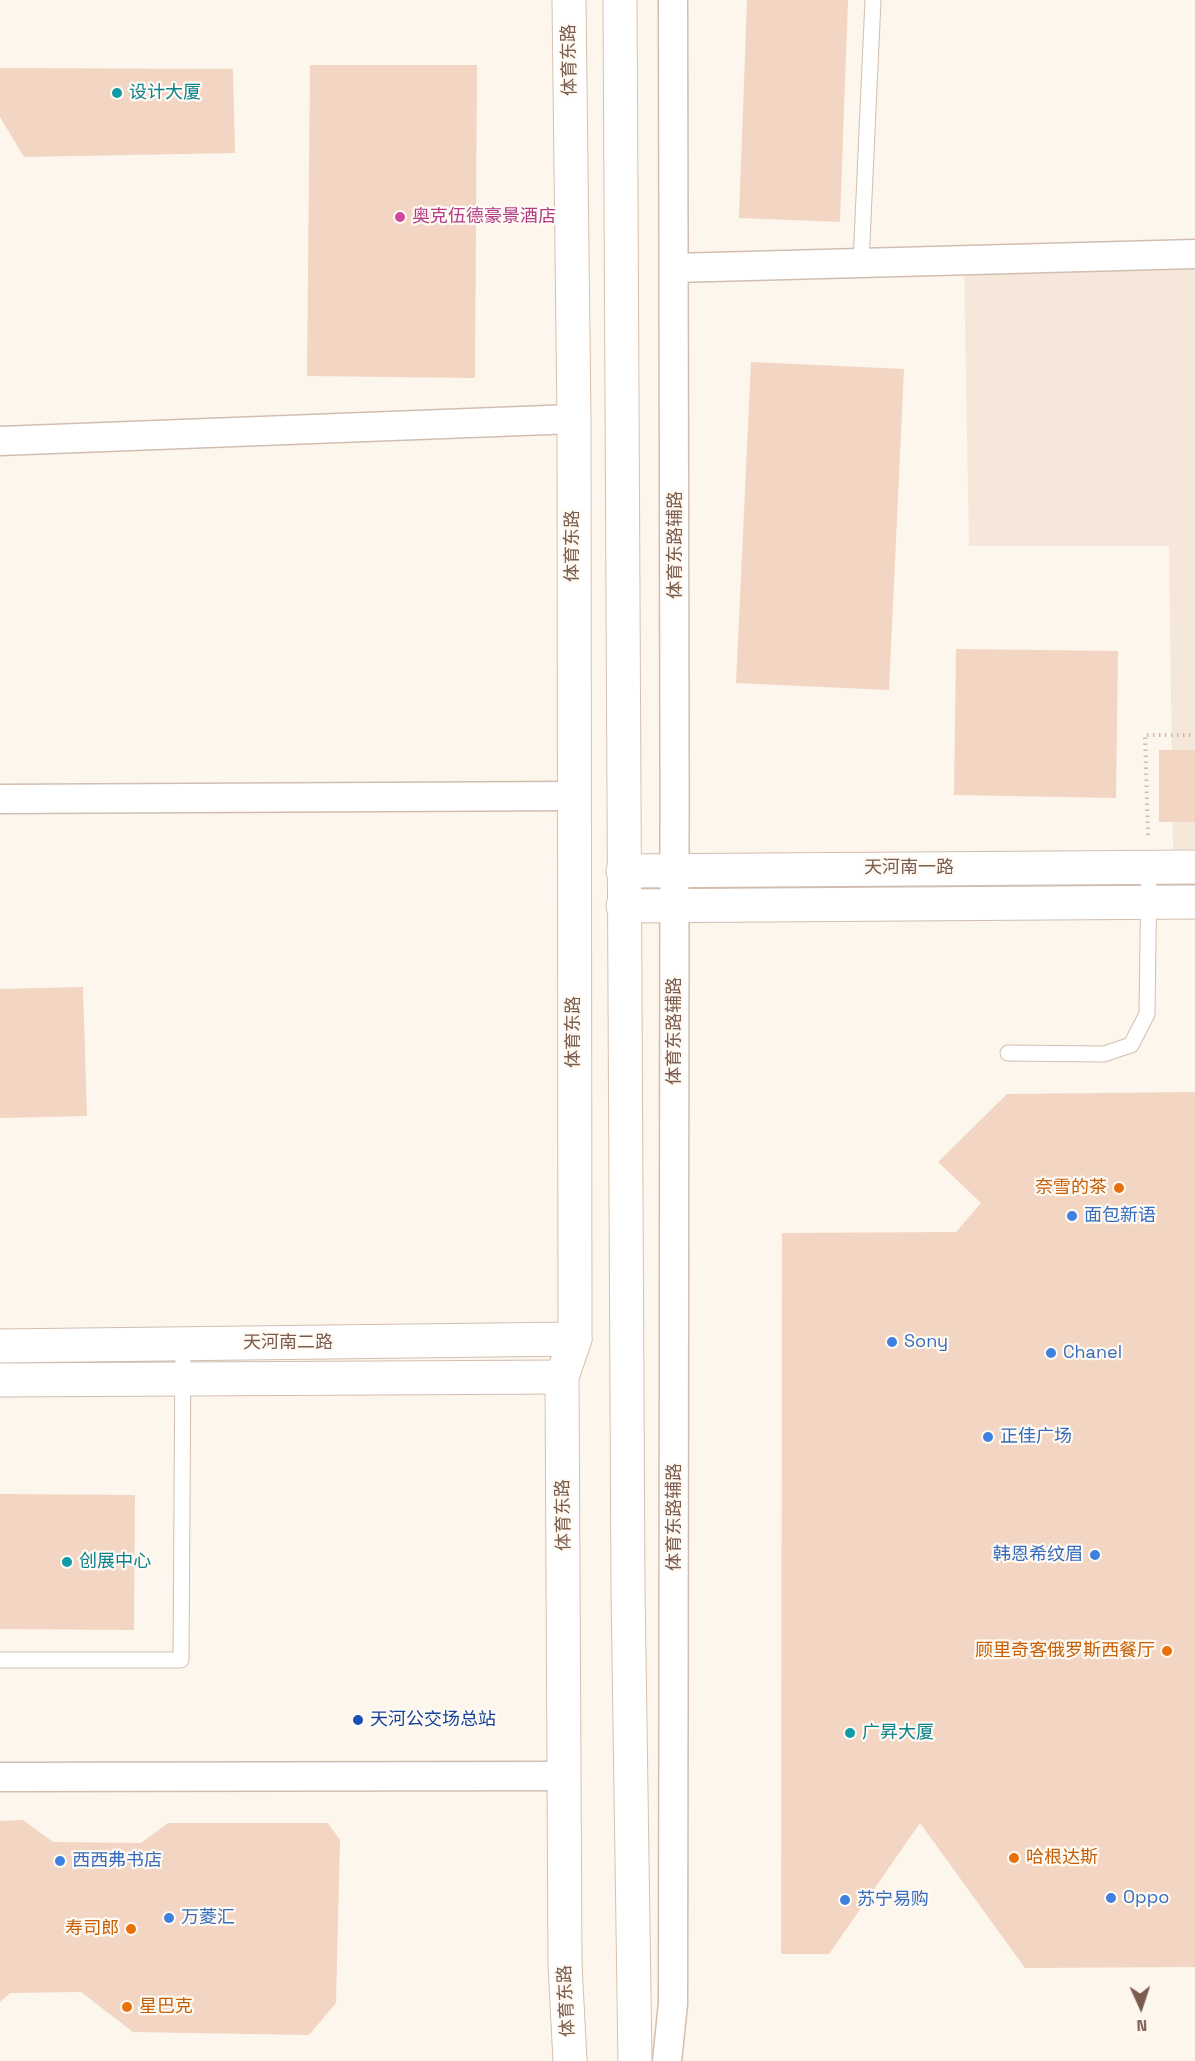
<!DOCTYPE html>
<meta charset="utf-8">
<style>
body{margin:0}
#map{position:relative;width:1195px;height:2061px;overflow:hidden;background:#fdf6ec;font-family:"Space Grotesk",sans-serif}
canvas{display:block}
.north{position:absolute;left:1111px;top:1977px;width:60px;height:60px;-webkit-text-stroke:4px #fffaf3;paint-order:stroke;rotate:177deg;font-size:16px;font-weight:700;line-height:24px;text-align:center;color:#7a5c4d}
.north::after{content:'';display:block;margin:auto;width:21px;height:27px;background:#7a5c4d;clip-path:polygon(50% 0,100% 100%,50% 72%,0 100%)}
</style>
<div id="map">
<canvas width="1195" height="2061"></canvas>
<div class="north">N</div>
</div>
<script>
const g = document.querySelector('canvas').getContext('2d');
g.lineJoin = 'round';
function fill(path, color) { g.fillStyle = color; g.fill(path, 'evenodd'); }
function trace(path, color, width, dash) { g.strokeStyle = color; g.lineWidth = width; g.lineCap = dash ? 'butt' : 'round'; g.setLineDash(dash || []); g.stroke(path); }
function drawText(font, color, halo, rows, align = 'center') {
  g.font = font + ' "Space Grotesk","Noto Sans SC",sans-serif'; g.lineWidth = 4.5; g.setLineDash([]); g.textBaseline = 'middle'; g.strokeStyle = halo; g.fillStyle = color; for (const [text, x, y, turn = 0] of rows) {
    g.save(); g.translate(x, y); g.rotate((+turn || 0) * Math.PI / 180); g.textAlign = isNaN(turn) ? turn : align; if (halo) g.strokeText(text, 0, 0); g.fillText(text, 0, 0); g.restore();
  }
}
const residential = new Path2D(`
 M 1195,263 L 1195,849 L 1173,849 L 1169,546 L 969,546 L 964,268 Z`);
const building = new Path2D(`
 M 747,0 L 848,0 L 840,222 L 739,218 Z
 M 310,65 L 477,65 L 475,378 L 307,376 Z
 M 0,68 L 233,69 L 235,153 L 24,157 L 0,117 Z
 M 751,362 L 904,369 L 889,690 L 736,683 Z
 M 956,649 L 1118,651 L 1116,798 L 954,795 Z
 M 1159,750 L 1195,750 L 1195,822 L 1159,822 Z
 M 83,987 L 87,1116 L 0,1118 L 0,989 Z
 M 1195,1092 L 1195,1967 L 1025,1968 L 920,1823 L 829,1954 L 781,1954 L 782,1233 L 956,1232 L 981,1203 L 938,1162 L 1007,1094 Z
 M 0,1494 L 135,1495 L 134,1630 L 0,1629 Z
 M 23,1820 L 53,1842 L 141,1843 L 168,1823 L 328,1823 L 340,1840 L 336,2003 L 309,2035 L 133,2032 L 81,1992 L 10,1993 L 0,2002 L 0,1821 Z`);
const path = new Path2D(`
 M 1148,835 L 1145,735 L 1195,735`);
const service = new Path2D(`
 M 861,263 L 873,0
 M 1008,1053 L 1104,1054 L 1131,1045 L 1147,1014 L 1149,866
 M 0,1660 L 181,1660 L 183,1344`);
const minor = new Path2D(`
 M 674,268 L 1195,254
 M 0,441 L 574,419
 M 0,799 L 573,796
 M 0,1777 L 565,1776
 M 667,2061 L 673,2004 C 674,1336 676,668 673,0`);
const tertiary = new Path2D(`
 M 623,871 L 1195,867
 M 623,906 L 1195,902
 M 0,1346 L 575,1339
 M 0,1380 L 562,1377`);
const secondary = new Path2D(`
 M 569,0 L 574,419 L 575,1339 L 562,1377 L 565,1964 L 570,2061
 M 620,0 L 628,1589 L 635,2061`);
const markers = [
 [117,93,6,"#0f9aa8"],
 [400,217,6,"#d1479c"],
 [1119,1188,6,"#e8710a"],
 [1072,1216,6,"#3f7fe0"],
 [892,1342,6,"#3f7fe0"],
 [1051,1353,6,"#3f7fe0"],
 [988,1437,6,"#3f7fe0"],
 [1095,1555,6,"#3f7fe0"],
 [67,1562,6,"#0f9aa8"],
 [1167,1651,6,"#e8710a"],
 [358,1720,6,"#1a4fb4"],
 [850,1733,6,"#0f9aa8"],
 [1014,1858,6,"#e8710a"],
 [60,1861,6,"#3f7fe0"],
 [1111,1898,6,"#3f7fe0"],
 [845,1900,6,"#3f7fe0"],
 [169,1918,6,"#3f7fe0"],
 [131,1929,6,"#e8710a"],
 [127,2007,6,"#e8710a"]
];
const streetNames = [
 ["体育东路",570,60,-91],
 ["体育东路辅路",676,545,-90],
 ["体育东路",573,546,-90],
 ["天河南一路",909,868],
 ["体育东路辅路",675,1031,-90],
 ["体育东路",574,1032,-90],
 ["天河南二路",288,1343],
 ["体育东路",564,1515,-91],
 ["体育东路辅路",675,1517,-90],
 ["体育东路",567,2001,-93]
];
const cultureNames = [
 ["设计大厦",129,93],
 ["创展中心",79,1562],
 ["广昇大厦",862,1733]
];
const hotelNames = [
 ["奥克伍德豪景酒店",412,217]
];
const foodNames = [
 ["奈雪的茶",1107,1188],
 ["顾里奇客俄罗斯西餐厅",1155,1651],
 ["哈根达斯",1026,1858,"left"],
 ["寿司郎",119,1929],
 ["星巴克",139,2007,"left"]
];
const shopNames = [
 ["面包新语",1084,1216],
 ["Sony",904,1342],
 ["Chanel",1063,1353],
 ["正佳广场",1000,1437],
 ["韩恩希纹眉",1083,1555,"right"],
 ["西西弗书店",72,1861],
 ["Oppo",1123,1898],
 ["苏宁易购",857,1900],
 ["万菱汇",181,1918]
];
const transitNames = [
 ["天河公交场总站",370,1720]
];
fill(residential, '#f5e8da');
fill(building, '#f3d5c3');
trace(service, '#d1beb0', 17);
trace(minor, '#d1beb0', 31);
trace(tertiary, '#d1beb0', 35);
trace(secondary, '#d6c0b0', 35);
trace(path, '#d9b8a5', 4, [1.5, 4.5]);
trace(service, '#fff', 15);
trace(minor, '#fff', 28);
trace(tertiary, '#fff', 33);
trace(secondary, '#fff', 33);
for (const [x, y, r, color] of markers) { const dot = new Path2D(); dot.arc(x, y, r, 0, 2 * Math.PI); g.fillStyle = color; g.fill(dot); trace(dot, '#fffaf3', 2); }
drawText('18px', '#7a5c4d', '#fffaf3', streetNames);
drawText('18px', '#0d838f', '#fffaf3', cultureNames, 'left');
drawText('18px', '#b23c85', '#fffaf3', hotelNames, 'left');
drawText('18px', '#c56008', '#fffaf3', foodNames, 'right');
drawText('18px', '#366cbe', '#fffaf3', shopNames, 'left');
drawText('18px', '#164399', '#fffaf3', transitNames, 'left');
</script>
